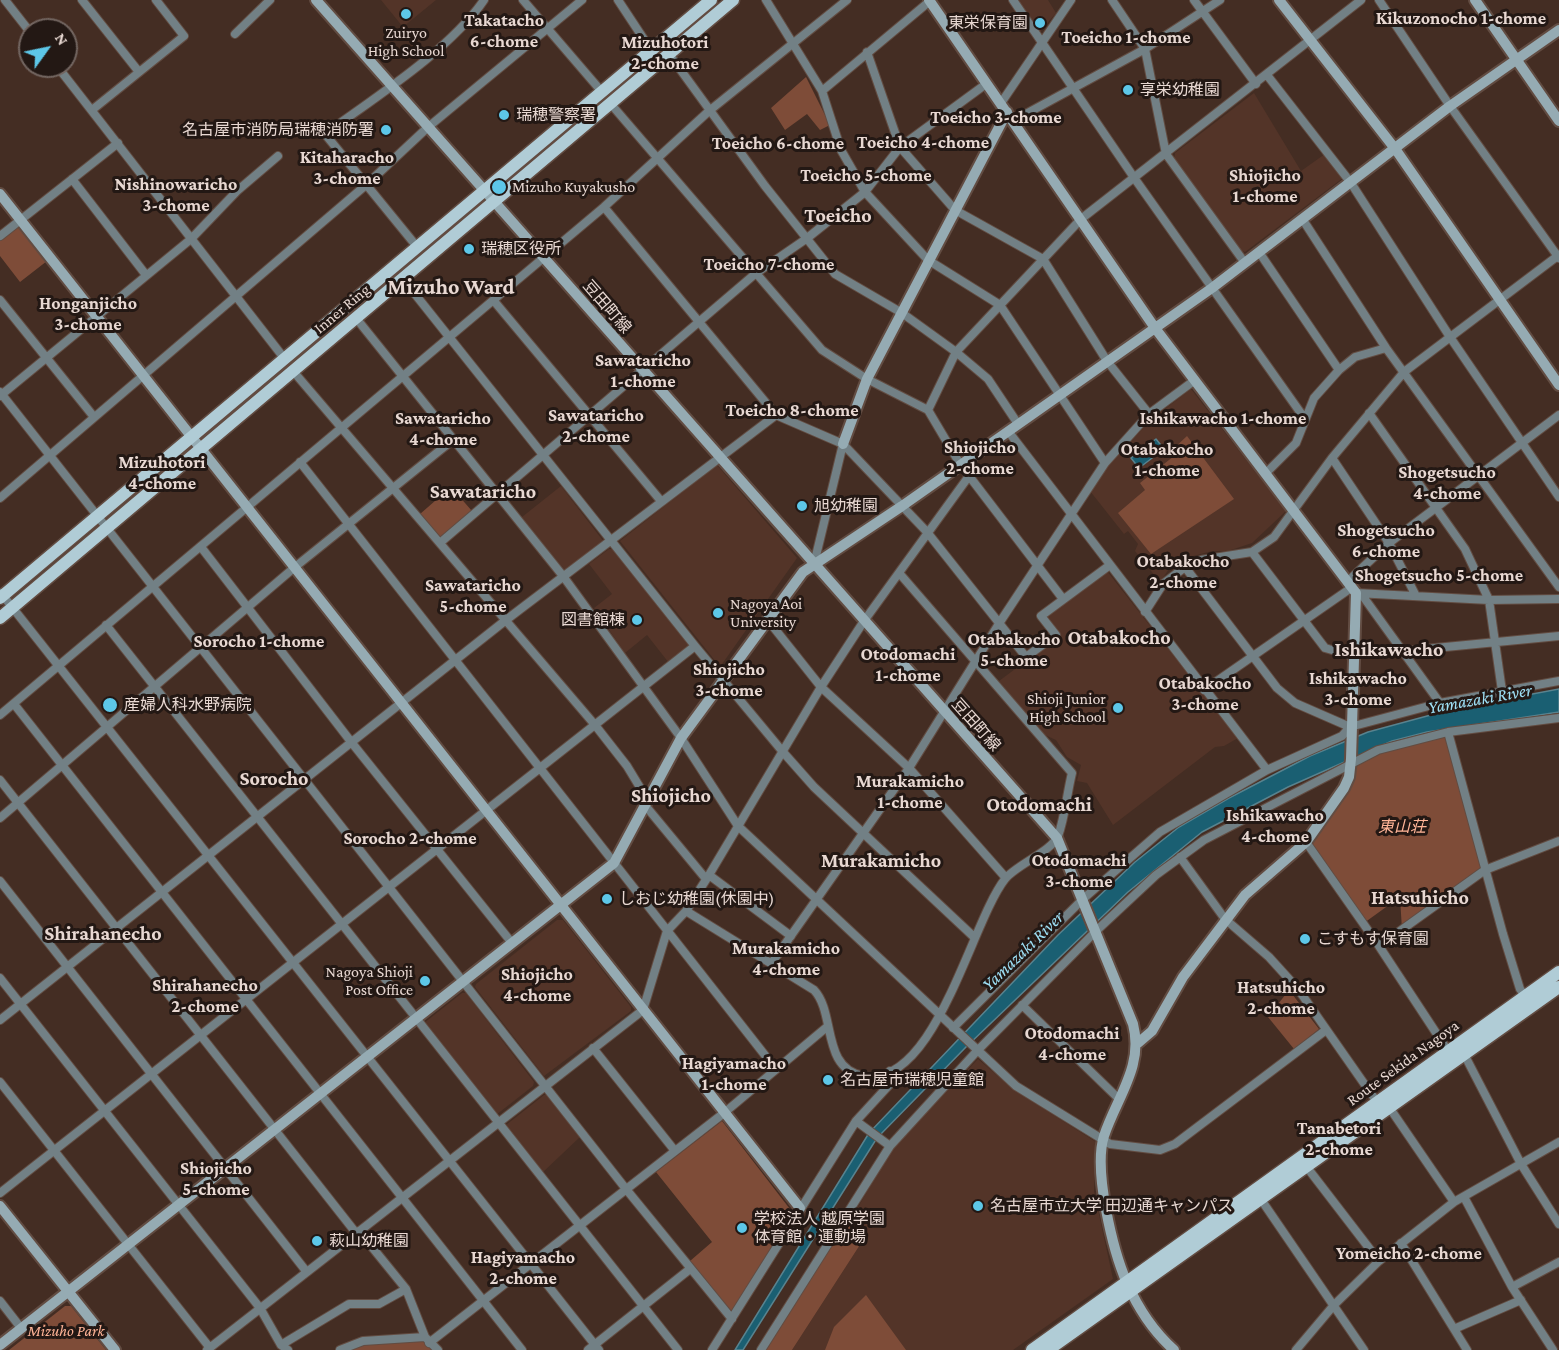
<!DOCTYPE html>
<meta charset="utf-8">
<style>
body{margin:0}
#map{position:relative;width:1559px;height:1350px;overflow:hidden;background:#442d23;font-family:"Crimson Pro",serif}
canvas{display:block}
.north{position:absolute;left:18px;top:18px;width:60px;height:60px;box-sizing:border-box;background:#231814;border:2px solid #726560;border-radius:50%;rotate:57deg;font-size:16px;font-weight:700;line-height:24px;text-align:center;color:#e8d8d2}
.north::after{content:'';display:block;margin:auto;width:21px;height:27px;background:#5dc7e8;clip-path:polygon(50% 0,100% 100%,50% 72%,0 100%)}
</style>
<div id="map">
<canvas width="1559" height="1350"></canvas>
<div class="north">N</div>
</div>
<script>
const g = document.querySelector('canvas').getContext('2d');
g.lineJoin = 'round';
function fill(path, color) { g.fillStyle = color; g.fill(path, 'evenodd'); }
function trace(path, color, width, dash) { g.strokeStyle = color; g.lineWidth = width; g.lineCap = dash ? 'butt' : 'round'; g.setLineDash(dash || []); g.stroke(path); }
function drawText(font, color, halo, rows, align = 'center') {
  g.font = font + ' "Crimson Pro","Noto Sans JP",serif'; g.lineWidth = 6; g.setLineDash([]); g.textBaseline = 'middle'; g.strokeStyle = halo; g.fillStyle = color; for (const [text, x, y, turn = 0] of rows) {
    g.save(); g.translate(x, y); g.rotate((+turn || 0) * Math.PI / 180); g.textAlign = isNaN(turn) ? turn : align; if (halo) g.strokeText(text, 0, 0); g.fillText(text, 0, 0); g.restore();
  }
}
const built = new Path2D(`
 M 381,0 L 436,0 L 403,27 Z
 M 1016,0 L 1048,0 L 1056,13 L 1039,33 Z
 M 1254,93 L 1301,171 L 1325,154 L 1343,178 L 1245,252 L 1241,251 L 1174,160 L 1175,153 Z
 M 1191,389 L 1286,511 L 1252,543 L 1228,551 L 1212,551 L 1182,559 L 1171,566 L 1160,582 L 1135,551 L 1138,544 L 1128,531 L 1124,534 L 1090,491 L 1107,466 L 1152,419 Z
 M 717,465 L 797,558 L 720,667 L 620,541 Z
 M 561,486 L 604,542 L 567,569 L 564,569 L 522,517 Z
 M 609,549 L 613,549 L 688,644 L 688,649 L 669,663 L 647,635 L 625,653 L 594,608 L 612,594 L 589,564 Z
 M 1107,571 L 1238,738 L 1224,746 L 1215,747 L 1113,825 L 1087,783 L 1077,781 L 1081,765 L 1067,757 L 1056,740 L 1045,735 L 999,681 L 1058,637 L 1047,619 L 1048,615 Z
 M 557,920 L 563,920 L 631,1007 L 631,1011 L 544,1076 L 475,987 L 476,984 Z
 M 462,993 L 466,993 L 534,1082 L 533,1086 L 496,1115 L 424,1023 Z
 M 978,1059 L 1014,1090 L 1096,1142 L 1094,1191 L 1113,1279 L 1013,1350 L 792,1350 L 867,1234 L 850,1221 L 893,1147 Z
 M 544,1095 L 547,1095 L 580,1137 L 542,1173 L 506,1128 L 506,1125 Z`);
const green = new Path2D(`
 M 806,77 L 830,125 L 820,130 L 807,114 L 785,130 L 771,108 Z
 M 19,226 L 47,261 L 20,282 L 0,256 L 0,241 Z
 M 1187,436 L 1234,499 L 1151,554 L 1118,513 L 1145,490 L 1140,483 L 1174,456 L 1171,451 Z
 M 451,487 L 472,511 L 440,538 L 420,514 Z
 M 1448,732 L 1485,870 L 1402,930 L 1400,897 L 1364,923 L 1306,842 L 1344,788 L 1351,759 Z
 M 1289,990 L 1319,1029 L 1294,1049 L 1268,1017 Z
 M 722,1121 L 793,1213 L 731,1313 L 690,1261 L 712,1242 L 656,1172 Z
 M 846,1219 L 867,1234 L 792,1350 L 764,1350 Z
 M 866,1295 L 906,1350 L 825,1350 L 834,1327 Z
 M 65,1306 L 71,1306 L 106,1350 L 9,1350 Z
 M 425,1337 L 438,1350 L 340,1350 L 363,1341 Z`);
const water = new Path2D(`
 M 1156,439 L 1164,449 L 1139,468 L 1131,458 Z
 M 1559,689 L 1559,712 L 1427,732 L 1392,741 L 1288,787 L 1202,832 L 1128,892 L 966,1047 L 877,1138 L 743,1350 L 735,1350 L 869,1133 L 1058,935 L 1135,862 L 1179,827 L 1229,798 L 1310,756 L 1368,732 L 1453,709 Z`);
const street = new Path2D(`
 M 5,0 L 30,32
 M 82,0 L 139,72
 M 523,0 L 602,92
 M 618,0 L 651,50
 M 766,0 L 822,91 L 841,150 L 865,192 L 928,260 L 1000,305 L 1105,463
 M 1013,0 L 1135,179 L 1305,419
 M 1112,0 L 1145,49 L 1166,154 L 1245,263
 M 1194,0 L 1256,84
 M 1379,0 L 1450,106 L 1559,258
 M 235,34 L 270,0
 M 867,52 L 900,147 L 955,210 L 1043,259 L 1107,361 L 1149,414
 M 669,54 L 765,186 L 835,274 L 902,313 L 956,352 L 988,379 L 1018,424
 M 57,66 L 284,358
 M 1267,75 L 1351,183 L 1450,337 L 1559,497
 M 822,91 L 930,1
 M 610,103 L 822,350 L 867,379 L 928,410 L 956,352 L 1081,219 L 1361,0
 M 1001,103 L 1071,0
 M 92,110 L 184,36 L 156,0
 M 1013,121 L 1145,49 L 1220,0
 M 72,179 L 146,275
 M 604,207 L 776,415 L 843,444 L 927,532 L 1026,657 L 1056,635 L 1041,616 L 1110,565
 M 1303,220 L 1386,348 L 1559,587
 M 0,236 L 118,143
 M 418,248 L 325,134 C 374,98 450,50 484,0
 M 1259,252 L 1339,370
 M 403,279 L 695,646 L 783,752 L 814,787 L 974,937
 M 0,300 L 94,417
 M 494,301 L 661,501
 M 356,318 L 563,576 L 681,738 L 738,826 L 1016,1086 L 1110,1144 L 1160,1150 L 1175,1144 L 1326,1030
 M 293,371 L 595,725 L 627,766 L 647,799
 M 0,392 L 626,1189 L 732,1319
 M 0,396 L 191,239 L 237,191 L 278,156
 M 928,410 L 960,464 L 1063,599
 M 1369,413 L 1465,549 L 1489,600 L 1502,691
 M 1008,431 L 1267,770
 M 1332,458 L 1389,543 L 1416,596
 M 300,462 L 775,1068
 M 1266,473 L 1296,443 L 1314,398 L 1339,370 L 1355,357 L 1386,348
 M 0,498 L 366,185 L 427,128 L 582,0
 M 441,542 L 755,274 L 806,239 L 865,192 L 900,147 L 986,84
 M 201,547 L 352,743 L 512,943
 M 1252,552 L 1325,648 L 1353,656
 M 814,564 L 843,444
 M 1185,567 L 1277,688 L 1295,703 L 1350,727
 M 1347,582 L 1389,543 L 1559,415
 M 1,593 L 599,1350
 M 1356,593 L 1489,600 L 1559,599
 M 1362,595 L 1440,703
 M 1145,612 L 1163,584 L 1185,567 L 1201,560 L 1252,552 L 1274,537 L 1332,458 L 1404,372 L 1559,255
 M 767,619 L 821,687 L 909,768 L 1006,878
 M 106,625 L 678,1350
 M 1404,651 L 1559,636
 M 1204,690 L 1351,588
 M 14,704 L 522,1350
 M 0,715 L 604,207 L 709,111 L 847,0
 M 1448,732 L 1503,934 L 1520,989 L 1527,999
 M 0,780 L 356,1233
 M 644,804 L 706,879
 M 0,818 L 295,567 L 454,439
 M 1306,842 L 1379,946 L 1448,1051
 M 1180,857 L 1225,919 L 1269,957 L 1298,989 L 1377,1102
 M 709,875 L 791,936
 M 0,881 L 306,1271
 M 686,911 L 814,990 C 836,1013 821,1068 863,1076 C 935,1089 971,922 1005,879 C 1016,865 1052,851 1058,836 C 1065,817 1067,793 1072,773 L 900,574
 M 1379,946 L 1485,870 L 1559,841
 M 771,964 L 909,768 L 1000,622 L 1105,463 L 1149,414 L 1195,380
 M 0,978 L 260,1308 L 281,1345 L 288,1350
 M 1022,1005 L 1119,1099
 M 0,1020 L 506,620 L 776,415
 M 953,1028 L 1083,899 L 1160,832 L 1267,770 L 1342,736 L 1350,727 L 1440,703 L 1559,681
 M 593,1048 L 675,1151
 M 1464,1054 L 1521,1164 L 1559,1224
 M 0,1082 L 210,1348
 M 1389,1107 L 1454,1202
 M 856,1121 L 890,1146
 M 1306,1166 L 1379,1261
 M 0,1193 L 695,646
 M 1464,1197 L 1512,1287 L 1553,1350
 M 1260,1198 L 1364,1350
 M 359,1231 L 406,1289 L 425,1337
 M 1401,1243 L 1467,1350
 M 1512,1287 L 1559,1262
 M 0,1301 L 21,1328
 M 1454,1329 L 1521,1300
 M 429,1343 L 724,1113 L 828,1026
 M 281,1345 L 349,1304 L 379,1304 L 406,1289
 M 207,1350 L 643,1010 L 667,931 L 686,911 L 709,875 L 821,687 L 864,621 L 969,476
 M 340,1350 L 363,1341 L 425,1337 L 438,1350
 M 588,1350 L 690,1269
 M 712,1350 L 856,1121 L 890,1084 L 890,1071
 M 761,1350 L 890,1146 L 977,1051 L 1096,931 L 1156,875 L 1204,840 L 1378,750 L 1448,732 L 1559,718
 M 1296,1350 L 1334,1305 L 1379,1261 L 1454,1202 L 1559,1142`);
const secondary = new Path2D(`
 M 316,0 L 1057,838 L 1133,1024 C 1144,1066 1117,1097 1104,1136 C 1093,1170 1113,1251 1127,1283 C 1138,1308 1154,1332 1174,1350
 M 929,0 L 1155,328 L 1356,593 L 1351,759 L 1349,777 L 1344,788 L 1306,842 L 1245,895 L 1183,977 L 1152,1031 L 1138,1043
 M 1279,0 L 1396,150 L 1559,385
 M 1475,0 L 1559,121
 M 0,194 L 800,1208
 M 843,444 L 867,379 L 1007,112
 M 0,1206 L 115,1350
 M 0,1345 L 614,863 L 681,738 L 803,572 L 902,506 L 1212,288 L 1450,106 L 1559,30`);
const primary = new Path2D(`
 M 0,598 L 711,0
 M 0,618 L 733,0
 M 1032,1350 L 1559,972
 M 1048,1350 L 1559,987`);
const markers = [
 [406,14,6,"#5dc7e8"],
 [1040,23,6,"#5dc7e8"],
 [1128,90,6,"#5dc7e8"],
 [504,115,6,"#5dc7e8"],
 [386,130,6,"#5dc7e8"],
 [499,187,8,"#5dc7e8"],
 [469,249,6,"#5dc7e8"],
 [802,506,6,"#5dc7e8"],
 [718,613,6,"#5dc7e8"],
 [637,620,6,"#5dc7e8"],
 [110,705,8,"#5dc7e8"],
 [1118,708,6,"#5dc7e8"],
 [607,899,6,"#5dc7e8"],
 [1305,939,6,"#5dc7e8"],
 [425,981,6,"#5dc7e8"],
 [828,1080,6,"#5dc7e8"],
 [978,1206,6,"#5dc7e8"],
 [742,1228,6,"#5dc7e8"],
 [317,1241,6,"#5dc7e8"]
];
const poiNames = [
 ["東栄保育園",1028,23,"right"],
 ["Zuiryo",406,33,"center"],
 ["High School",406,51,"center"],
 ["享栄幼稚園",1140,90],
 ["瑞穂警察署",516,115],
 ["名古屋市消防局瑞穂消防署",374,130,"right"],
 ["Mizuho Kuyakusho",512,187],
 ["瑞穂区役所",481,249],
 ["旭幼稚園",814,506],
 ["Nagoya Aoi",730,604],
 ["University",730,622],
 ["図書館棟",625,620,"right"],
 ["Shioji Junior",1106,699,"right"],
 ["High School",1106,717,"right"],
 ["産婦人科水野病院",124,705],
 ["しおじ幼稚園(休園中)",619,899],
 ["こすもす保育園",1317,939],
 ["Nagoya Shioji",413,972,"right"],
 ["Post Office",413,990,"right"],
 ["名古屋市瑞穂児童館",840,1080],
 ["名古屋市立大学 田辺通キャンパス",990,1206],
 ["学校法人 越原学園",754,1219],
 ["体育館・運動場",754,1237],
 ["萩山幼稚園",329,1241]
];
const streetNames = [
 ["豆田町線",607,307,49],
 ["Inner Ring",342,309,-40],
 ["豆田町線",976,725,48],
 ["Route Sekida Nagoya",1403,1063,-36]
];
const parkNames = [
 ["東山荘",1402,827],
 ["Mizuho Park",66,1331]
];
const neighbourhoodNames = [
 ["Kikuzonocho 1-chome",1461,18],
 ["Takatacho",504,20],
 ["6-chome",504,41],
 ["Toeicho 1-chome",1126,37],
 ["Mizuhotori",665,42],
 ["2-chome",665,63],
 ["Toeicho 3-chome",996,117],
 ["Toeicho 4-chome",923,142],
 ["Toeicho 6-chome",778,143],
 ["Kitaharacho",347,157],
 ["3-chome",347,178],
 ["Toeicho 5-chome",866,175],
 ["Shiojicho",1265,175],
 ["1-chome",1265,196],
 ["Nishinowaricho",176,184],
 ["3-chome",176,205],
 ["Toeicho 7-chome",769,264],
 ["Honganjicho",88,303],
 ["3-chome",88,324],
 ["Sawataricho",643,360],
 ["1-chome",643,381],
 ["Toeicho 8-chome",792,410],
 ["Sawataricho",596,415],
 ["2-chome",596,436],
 ["Sawataricho",443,418],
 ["4-chome",443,439],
 ["Ishikawacho 1-chome",1223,418],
 ["Shiojicho",980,447],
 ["2-chome",980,468],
 ["Otabakocho",1167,449],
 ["1-chome",1167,470],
 ["Mizuhotori",162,462],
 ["4-chome",162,483],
 ["Shogetsucho",1447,472],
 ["4-chome",1447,493],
 ["Shogetsucho",1386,530],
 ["6-chome",1386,551],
 ["Otabakocho",1183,561],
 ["2-chome",1183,582],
 ["Shogetsucho 5-chome",1439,575],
 ["Sawataricho",473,585],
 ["5-chome",473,606],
 ["Otabakocho",1014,639],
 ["5-chome",1014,660],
 ["Sorocho 1-chome",259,641],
 ["Otodomachi",908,654],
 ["1-chome",908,675],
 ["Shiojicho",729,669],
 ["3-chome",729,690],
 ["Ishikawacho",1358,678],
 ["3-chome",1358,699],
 ["Otabakocho",1205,683],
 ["3-chome",1205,704],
 ["Murakamicho",910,781],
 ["1-chome",910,802],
 ["Ishikawacho",1275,815],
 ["4-chome",1275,836],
 ["Sorocho 2-chome",410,838],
 ["Otodomachi",1079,860],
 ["3-chome",1079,881],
 ["Murakamicho",786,948],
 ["4-chome",786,969],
 ["Shiojicho",537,974],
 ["4-chome",537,995],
 ["Shirahanecho",205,985],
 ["2-chome",205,1006],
 ["Hatsuhicho",1281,987],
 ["2-chome",1281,1008],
 ["Otodomachi",1072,1033],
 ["4-chome",1072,1054],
 ["Hagiyamacho",734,1063],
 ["1-chome",734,1084],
 ["Tanabetori",1339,1128],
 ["2-chome",1339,1149],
 ["Shiojicho",216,1168],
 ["5-chome",216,1189],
 ["Yomeicho 2-chome",1409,1253],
 ["Hagiyamacho",523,1257],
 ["2-chome",523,1278]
];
const waterNames = [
 ["Yamazaki River",1480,699,-10],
 ["Yamazaki River",1023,951,-44]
];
const quarterNames = [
 ["Toeicho",838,216],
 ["Sawataricho",483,492],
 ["Otabakocho",1119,638],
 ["Ishikawacho",1389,650],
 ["Sorocho",274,779],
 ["Shiojicho",671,796],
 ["Otodomachi",1039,805],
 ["Murakamicho",881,861],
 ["Hatsuhicho",1420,898],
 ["Shirahanecho",103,934]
];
const districtNames = [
 ["Mizuho Ward",451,287]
];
fill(built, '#533428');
fill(green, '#7e4c38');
fill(water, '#1a5f72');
trace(water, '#58838f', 1.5);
trace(street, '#624c42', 10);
trace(secondary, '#624c42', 14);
trace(primary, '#624c42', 15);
trace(street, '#728085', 8);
trace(secondary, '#95abb3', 10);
trace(primary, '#b0ccd6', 12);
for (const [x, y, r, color] of markers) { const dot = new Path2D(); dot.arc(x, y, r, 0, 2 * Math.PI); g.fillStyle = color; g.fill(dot); trace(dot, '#231814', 2); }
drawText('16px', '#e8d8d2', '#231814', poiNames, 'left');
drawText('16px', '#e8d8d2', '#231814', streetNames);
drawText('italic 16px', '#ffb497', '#231814', parkNames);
drawText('bold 18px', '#e8d8d2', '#231814', neighbourhoodNames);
drawText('italic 18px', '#9ee0f6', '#231814', waterNames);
drawText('bold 20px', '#e8d8d2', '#231814', quarterNames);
drawText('bold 22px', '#e8d8d2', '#231814', districtNames);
</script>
